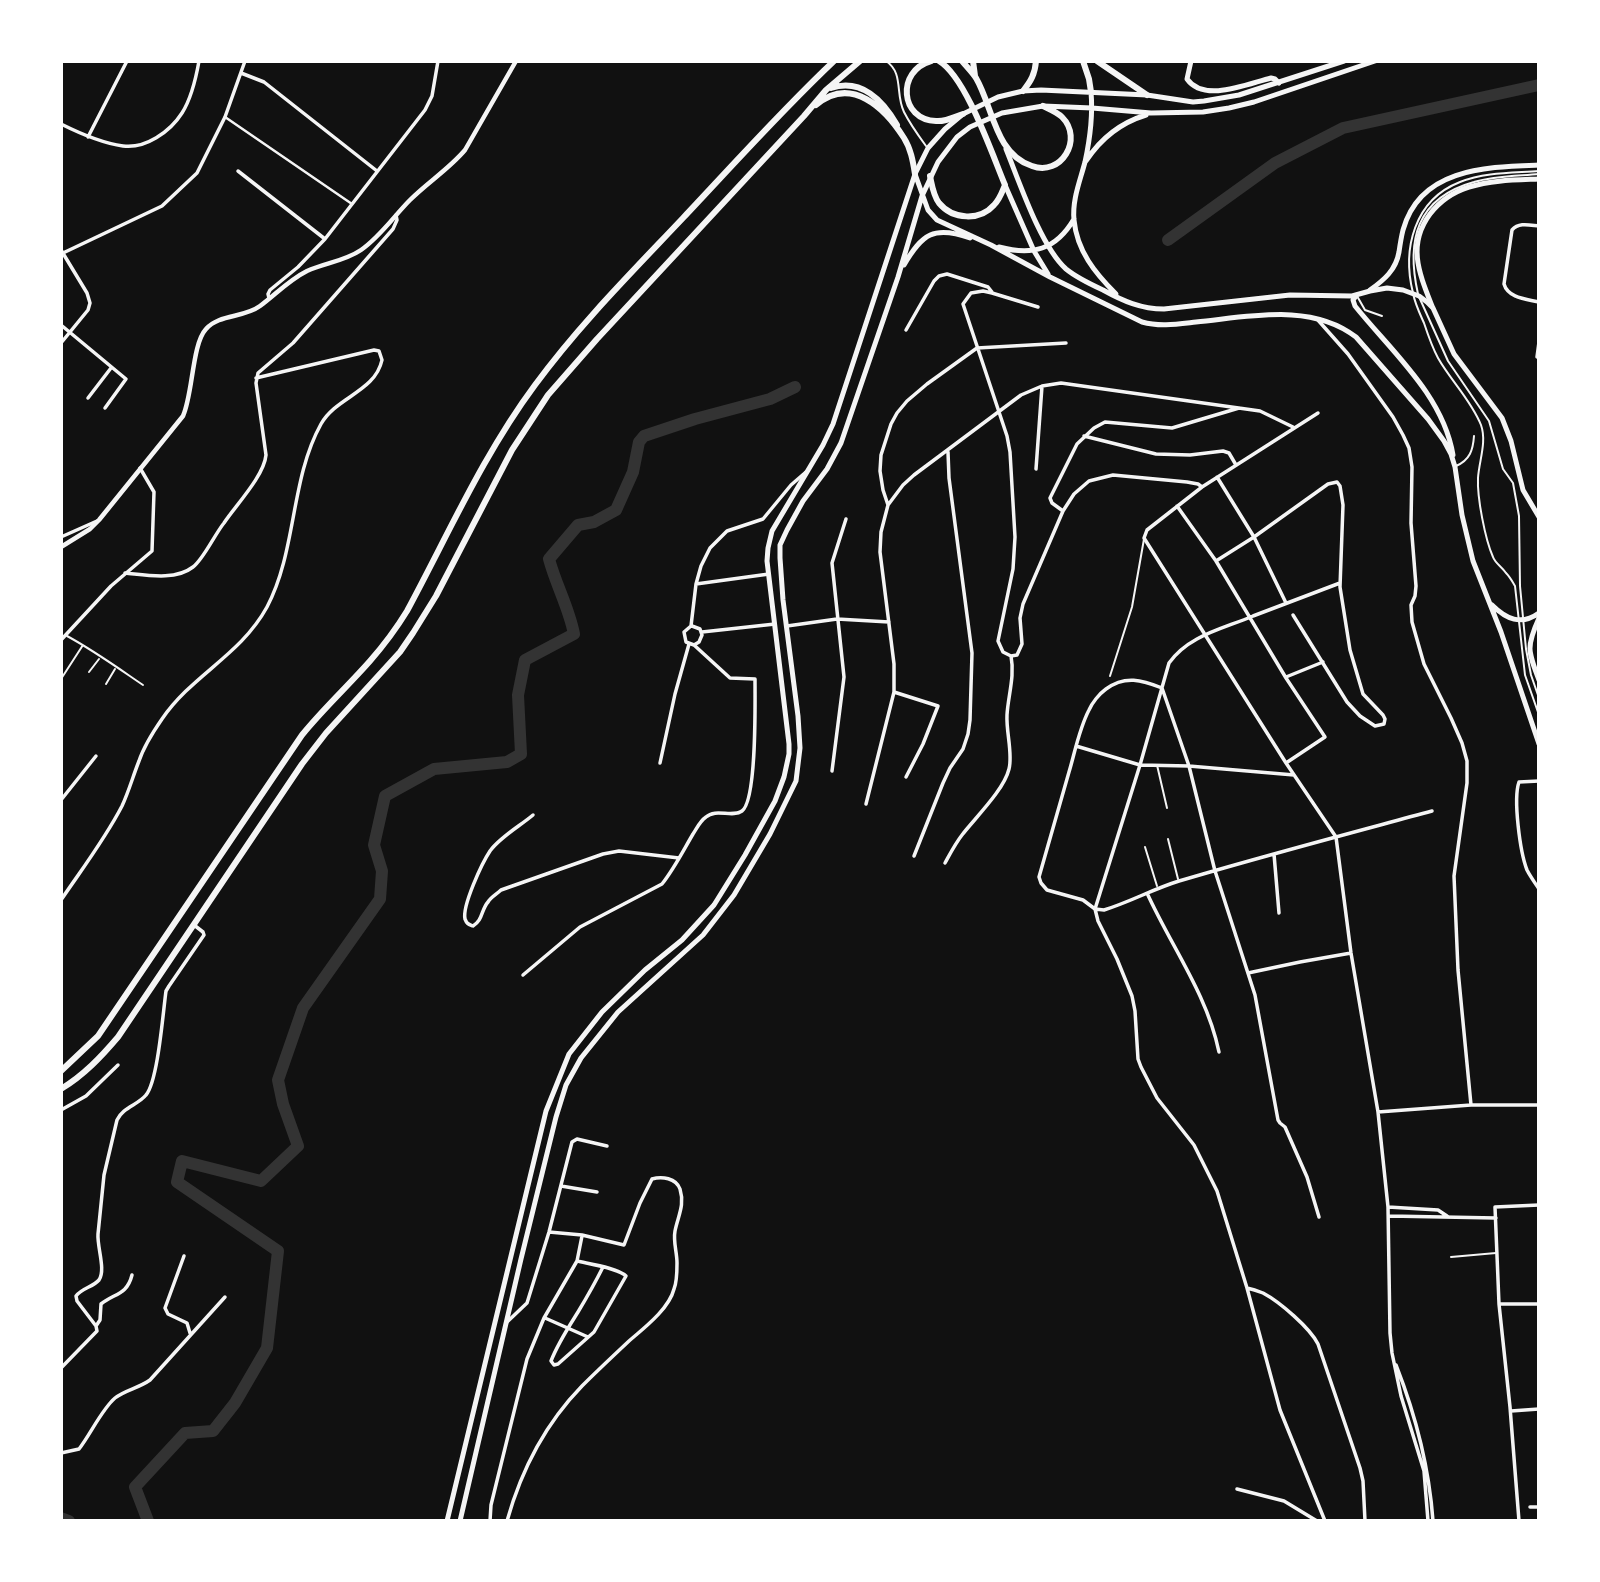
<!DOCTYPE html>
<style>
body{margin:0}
#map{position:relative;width:1600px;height:1582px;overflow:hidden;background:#111;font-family:Mulish,sans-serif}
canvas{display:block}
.frame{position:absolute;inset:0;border:63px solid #fff;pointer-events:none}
</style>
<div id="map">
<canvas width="1600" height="1582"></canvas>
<div class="frame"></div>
</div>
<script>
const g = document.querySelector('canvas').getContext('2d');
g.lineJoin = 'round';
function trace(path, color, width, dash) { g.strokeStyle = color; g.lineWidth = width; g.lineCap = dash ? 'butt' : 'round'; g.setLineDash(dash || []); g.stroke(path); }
const river = new Path2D(`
 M 1168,240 L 1275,163 L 1343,128 L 1539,85
 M 61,1518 L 69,1521
 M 148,1521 L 135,1487 L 185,1433 L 213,1431 L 235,1403 L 267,1348 L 278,1251 L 177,1182 L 182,1161 L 261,1181 L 298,1146 L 283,1104 L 278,1080 L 303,1008 L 380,899 L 382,871 L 374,845 L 385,796 L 434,769 L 507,762 L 521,754 L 518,695 L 525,660 L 574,634 C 569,608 556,585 549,559 L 578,525 L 594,522 L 616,510 L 633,472 L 639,442 L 644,436 L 695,419 L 770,399 L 795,387`);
const service = new Path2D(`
 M 886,61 C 904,73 895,94 904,112 C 910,124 918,135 926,146
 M 1539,171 C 1513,173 1485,172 1460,182 C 1414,200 1402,249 1413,293 C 1415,304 1420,314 1424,323 C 1428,335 1432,347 1438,358 C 1451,381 1471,400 1481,425 C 1487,442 1479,461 1478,478 C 1477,497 1485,539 1493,557 C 1495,563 1502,567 1506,573 C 1510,577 1512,581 1515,586 L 1525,675 L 1539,715
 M 1418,294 C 1406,241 1416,198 1474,182 C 1494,176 1517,176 1539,174
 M 1357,296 L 1365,310 L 1382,316
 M 1420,299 L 1448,361 L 1489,421 L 1503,469 L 1513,483 L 1519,516 L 1520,586 L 1526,649 L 1531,675 L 1539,698
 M 1456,466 C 1470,460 1473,450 1474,436
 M 67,636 C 93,650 118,668 143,685
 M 89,672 L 99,659
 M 1110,676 L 1132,607 L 1144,539
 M 61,679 L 83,645
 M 106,684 L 115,669
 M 1157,765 L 1167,808
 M 1168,839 L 1178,879
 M 1145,847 L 1157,886
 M 1451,1257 L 1496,1253`);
const pedestrian = new Path2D(`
 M 225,117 L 352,204`);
const minor = new Path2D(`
 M 241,73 L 264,82 L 377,171
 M 61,124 C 81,134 101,143 123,146 C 145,149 170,132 182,113 C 191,99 196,78 199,61
 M 88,137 L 127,61
 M 238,171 L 325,239
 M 1539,226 C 1529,225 1519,222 1512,230 L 1504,284 C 1508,298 1526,299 1539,302
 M 61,250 L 87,293 L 90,303 L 88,310 L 61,343
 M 63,253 L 162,206 L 197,173 L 225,117 L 245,61
 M 269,298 L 268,294 L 270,290 L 298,267 L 325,239 L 425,110 L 432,96 L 438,61
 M 1317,319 L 1348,354 L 1393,417 L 1403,435 L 1409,448 L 1412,467 L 1411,523 L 1416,586 L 1415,596 L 1411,605 L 1412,622 L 1424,664 L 1451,718 L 1462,743 L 1467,761 L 1467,783 L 1454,876 L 1458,970 L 1471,1105
 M 61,325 L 126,379 L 105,408
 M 906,330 L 934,281 L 939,276 L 947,274 L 988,287 L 992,292
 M 1537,357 L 1539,342
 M 88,398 L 111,368
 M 1318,413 L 1202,487 L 1147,530 L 1144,538 L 1286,763 L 1336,837 L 1351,953 L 1378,1112 L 1388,1207 L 1390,1333 L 1392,1353 L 1401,1396 L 1424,1471 L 1428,1521
 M 1084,436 L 1156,454 L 1190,455 L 1223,451 L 1229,453 L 1236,465
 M 1036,469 L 1042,386
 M 1217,477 L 1254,537 L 1286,603
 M 888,505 L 883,490 L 880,471 L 881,455 L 891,424 L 897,413 L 907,401 L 927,384 L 977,348 L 1066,343
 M 1177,506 L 1216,561 L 1286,678 L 1325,737 L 1286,763
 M 1063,511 L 1052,503 L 1050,498 L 1077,444 L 1094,428 L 1105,422 L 1172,428 L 1239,408
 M 61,537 L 97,521
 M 1216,561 L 1254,537 L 1328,484 L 1337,482 L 1340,486 L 1343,505 L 1340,587 L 1350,650 L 1363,694 L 1383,715 L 1385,719 L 1384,724 L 1375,726 L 1360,716 L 1347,702 L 1293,615
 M 125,573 C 146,575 175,581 193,567 C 203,560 215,534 224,523 C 236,505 264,476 266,455 L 256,383 L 258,373 L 293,343 L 393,229 L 397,220 L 396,215
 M 696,584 L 769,574
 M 692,626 L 700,629 L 702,635 L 699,642 L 694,645
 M 787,626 L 837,619 L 889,622
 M 702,632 L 775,624
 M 61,640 L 111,586 L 152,551 L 154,492 L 140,468
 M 1011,656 L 1003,652 L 998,641 L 1013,569 L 1015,537 L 1010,452 L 1007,436 L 963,304 L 971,293 L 983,291 L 992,293 L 1038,307
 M 1011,656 L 1017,655 L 1022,644 L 1020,618 L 1023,604 L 1063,511 L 1074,494 L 1089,481 L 1113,475 L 1187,482 L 1198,484 L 1202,487
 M 1286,677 L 1323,662
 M 894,692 L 938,706 L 923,744 L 906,777
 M 1076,746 L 1140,765 L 1189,766 L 1294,775
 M 660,763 L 675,694 L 689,644
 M 832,771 L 844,677 L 832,563 L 846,519
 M 1539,781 L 1519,782 C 1513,799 1520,852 1527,870 C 1530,876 1535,883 1539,889
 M 61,800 L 96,756
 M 866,804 L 894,692 L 894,664 L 880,552 L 881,532 L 888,505 L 903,485 L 914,475 L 1021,395 L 1042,386 L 1061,383 L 1260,411 L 1293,427
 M 533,815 C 520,826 500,837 490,851 C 482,863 462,906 465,919 C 467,924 468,924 473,926 C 483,920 481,910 488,902 C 491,897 497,894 501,890 L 603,854 L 619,851 L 679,858
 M 1274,854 L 1279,913
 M 914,856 L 943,783 L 950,768 L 963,749 L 968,734 L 970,720 L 972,653 L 949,478 L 948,452
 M 945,863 C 950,854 955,844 962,835 C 975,818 1004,790 1009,769 C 1013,754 1006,732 1007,715 C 1008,696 1015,676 1011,656
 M 1147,893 C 1171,946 1207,994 1219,1052
 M 61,900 C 82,869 105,839 122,806 C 129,791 133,776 139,761 C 144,746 153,732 162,719 C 193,674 240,656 267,607 C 297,550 290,480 321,424 C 336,397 375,392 382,360 L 379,351 L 374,350 L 256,378
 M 1248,973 L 1300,962 L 1351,953
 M 523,975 L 580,927 L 662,884 C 674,869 683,851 693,834 C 697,828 700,821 706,817 C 716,808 732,818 742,811 C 757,800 755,701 755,679 L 730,678 L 694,645 L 686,642 L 684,632 L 691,626 L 696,584 L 701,566 L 710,548 L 727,531 L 763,519 L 791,485 L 806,472
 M 61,1110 L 86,1096 L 118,1065
 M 1378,1112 L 1471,1105 L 1539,1105
 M 561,1186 L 597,1192
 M 1388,1207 L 1438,1210 L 1447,1216
 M 1389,1216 L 1496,1218
 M 1319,1217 L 1307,1177 L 1285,1127 L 1280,1123 L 1278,1120 L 1255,995 L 1216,874 L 1215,871 L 1189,766 L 1162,688 C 1142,680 1125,675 1106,689 C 1099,694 1092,703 1089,710 C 1079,729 1075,752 1069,772 C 1059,807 1049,842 1039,877 L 1041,883 L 1047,890 L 1083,900 L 1095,909 L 1104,910 C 1130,902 1153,889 1179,881 C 1263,856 1347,834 1432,811
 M 184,1256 L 165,1308 L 168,1314 L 187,1323 L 190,1333
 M 577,1261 C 590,1264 618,1268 626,1276 L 594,1332 L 558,1364 L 554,1365 L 551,1361 C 558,1343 568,1328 578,1312 C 587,1297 595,1283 603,1267
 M 1247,1288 C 1252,1289 1258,1291 1263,1293 C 1280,1302 1310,1328 1318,1344 L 1360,1468 L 1363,1481 L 1365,1521
 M 1499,1304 L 1539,1304
 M 545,1318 L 588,1337
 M 507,1322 L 527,1303 L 549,1232 L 572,1142 L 577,1139 L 607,1146
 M 96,1326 L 100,1320 L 101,1304 C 115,1293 127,1295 132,1275
 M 1396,1365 C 1416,1416 1429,1466 1433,1521
 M 61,1368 L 97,1331 L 96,1326 L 77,1301 L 76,1296 C 82,1288 93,1287 99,1280 C 106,1270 97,1247 98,1234 L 104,1175 L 117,1120 C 123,1107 138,1105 146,1095 C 158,1081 163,1012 166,991 L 169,986 L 204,935 L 203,932 L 194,925
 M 1511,1411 L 1539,1409
 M 61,1453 L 79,1449 C 90,1435 102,1409 115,1398 C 125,1390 139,1388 150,1380 L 225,1297
 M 1237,1489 L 1284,1501 L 1317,1521
 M 1530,1507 L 1539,1507
 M 490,1521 L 491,1505 L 527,1359 L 544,1318 L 577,1261 L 582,1236
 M 507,1521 C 521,1471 546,1423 582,1386 C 597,1371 613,1356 629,1341 C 644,1328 669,1309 674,1289 C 677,1282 677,1270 677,1263 C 677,1252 673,1242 675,1231 C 678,1216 685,1205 680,1189 C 676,1178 662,1176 652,1179 L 640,1203 L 624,1245 L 582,1235 L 549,1232
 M 1325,1521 L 1280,1410 L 1247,1288 L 1217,1191 L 1194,1145 L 1157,1098 L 1141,1067 L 1138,1059 L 1135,1011 L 1132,996 L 1117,959 L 1098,921 L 1095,909 L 1140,765 L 1169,663 C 1189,635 1223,629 1253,616 C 1282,605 1311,594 1340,583
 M 1519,1521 L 1510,1407 L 1499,1304 L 1495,1207 L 1539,1205`);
const tertiary = new Path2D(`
 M 61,547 L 90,529 L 99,520 L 183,416 C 193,394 192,344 206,329 C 219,314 244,318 260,306 C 275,295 289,280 307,271 C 325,263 345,261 361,250 C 380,237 394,216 410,200 C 428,182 449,169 465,150 L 516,61`);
const secondary = new Path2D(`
 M 1191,61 L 1187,79 C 1204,103 1247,84 1271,78 L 1275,79 L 1279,83
 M 1370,290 C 1384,280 1396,270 1399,252 C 1400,245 1401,238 1403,230 C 1420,168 1486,167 1539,165
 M 1432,306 C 1419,273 1407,245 1430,214 C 1440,201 1453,192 1469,187 C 1492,180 1515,180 1539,179`);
const primary = new Path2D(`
 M 1091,92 C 1093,115 1090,139 1085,162 C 1080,181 1072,200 1074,220 C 1077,251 1095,273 1116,294
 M 1006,149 C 1019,181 1041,247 1066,269 C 1077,278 1090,284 1103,290 C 1123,301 1141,309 1164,309 L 1290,295 L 1352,296 L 1370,291 L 1387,288 L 1403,290 L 1419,296 L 1427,302 L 1433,308 L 1454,354 L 1502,418 L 1511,441 L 1523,490 L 1539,517
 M 1086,161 C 1101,138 1120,123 1146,115
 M 915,174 L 928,210 L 937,220 L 991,245 L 1050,277 L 1142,322 C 1160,327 1178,324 1196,322 C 1248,317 1311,302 1356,337 L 1428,419 L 1444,441 L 1451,454 L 1455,467 L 1462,515 L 1473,561 L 1501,632 L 1539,744
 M 1005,185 L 1034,251 L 1048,274
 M 999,247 C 1032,256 1056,250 1074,219
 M 904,265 C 922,234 934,225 970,238
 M 1356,296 L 1353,300 L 1355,306 C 1391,351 1443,395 1453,455
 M 1492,605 C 1506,619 1521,626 1539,613
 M 1539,618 C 1526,647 1528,651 1539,680
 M 447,1521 L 546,1111 L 569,1054 L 602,1012 L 645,970 L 682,940 L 714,905 L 745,855 L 775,801 L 784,777 L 789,754 L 789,744 L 767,561 L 768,548 L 772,531 L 823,445 L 833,424 L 915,174 L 928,148 L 945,129 L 963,114 L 998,97 L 1023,91 L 1041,90 L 1147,95 L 1193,102 L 1204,101 L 1239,95 L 1344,61
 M 460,1521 L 521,1259 L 556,1117 L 566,1085 L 581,1058 L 618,1012 L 703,935 L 734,895 L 770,834 L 796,781 L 800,748 L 798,716 L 783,600 L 780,558 L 780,545 L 787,530 L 803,501 L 827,469 L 841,443 L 898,277 L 922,196 L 938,162 L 957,137 L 970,127 L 1002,113 L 1043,106 L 1092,108 L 1151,113 L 1203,112 L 1229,108 L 1254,102 L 1375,61`);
const trunk = new Path2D(`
 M 931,61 C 896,71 900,120 936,121 C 946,122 954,117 963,114
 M 962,61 C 967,67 972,72 976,78 C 993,107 995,154 1032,166 C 1061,177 1084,139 1062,117 C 1057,112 1049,109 1043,106
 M 973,61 L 975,76
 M 1083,61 L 1089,79 L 1091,92
 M 1097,61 L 1147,95
 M 831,88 C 861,78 883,100 897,125
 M 1023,91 C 1031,81 1035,74 1036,61
 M 816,105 C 851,75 885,108 904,138 C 911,149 913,162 915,174
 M 930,176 C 932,185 933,195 939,203 C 953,220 980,221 994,205 C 1000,199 1002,192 1005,185 C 992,154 966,77 939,61
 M 61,1071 L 98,1036 L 302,735 C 323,709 348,686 370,661 C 384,645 396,629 407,611 C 448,535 483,455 535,385 C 579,325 632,272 683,218 C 733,165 781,111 834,61
 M 61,1089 C 84,1075 101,1057 118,1037 L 302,764 L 326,733 L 400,652 L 413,633 L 436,596 L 512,450 L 548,395 L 597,339 L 804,116 L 826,90 L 860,61`);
trace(river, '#333', 12);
trace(service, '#f5f5f5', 2);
trace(pedestrian, '#f5f5f5', 2.5);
trace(minor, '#f5f5f5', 3.5);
trace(tertiary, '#f5f5f5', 4.5);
trace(secondary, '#f5f5f5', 5);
trace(primary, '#f5f5f5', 5);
trace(trunk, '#f5f5f5', 6);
</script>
